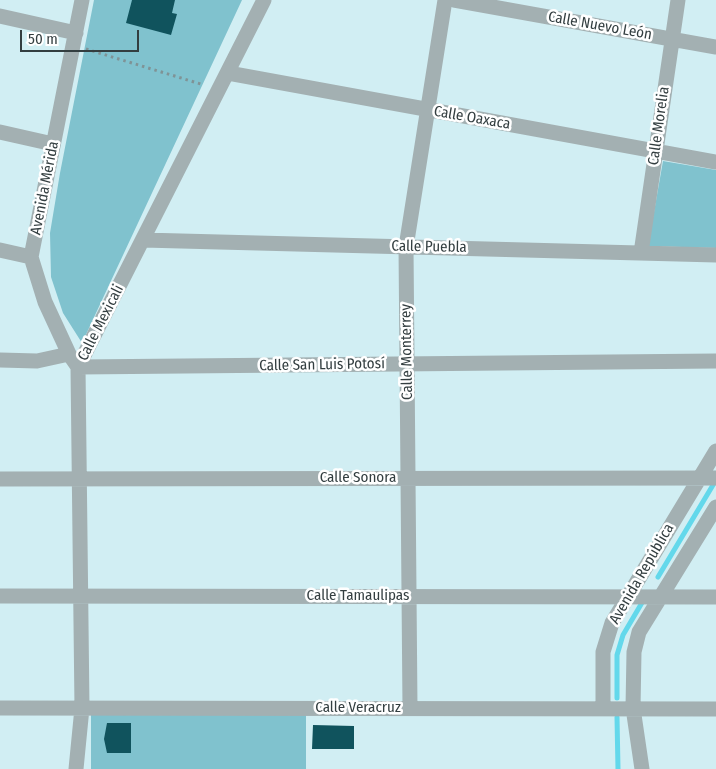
<!DOCTYPE html>
<meta charset="utf-8">
<style>
body{margin:0}
#map{position:relative;width:716px;height:769px;overflow:hidden;background:#d1eef3;font-family:"Fira Sans Condensed",sans-serif}
canvas{display:block}
.scale{position:absolute;left:20px;top:30px;width:119px;height:22px;box-sizing:border-box;border:2px solid #333e40;border-top:0;padding-left:6px;font-size:15px;line-height:18px;white-space:nowrap;color:#333e40;-webkit-text-stroke:4px #fff;paint-order:stroke}
</style>
<div id="map">
<canvas width="716" height="769"></canvas>
<div class="scale">50 m</div>
</div>
<script>
const g = document.querySelector('canvas').getContext('2d');
g.lineJoin = 'round';
function fill(path, color) { g.fillStyle = color; g.fill(path, 'evenodd'); }
function trace(path, color, width, dash) { g.strokeStyle = color; g.lineWidth = width; g.lineCap = dash ? 'butt' : 'round'; g.setLineDash(dash || []); g.stroke(path); }
function drawText(font, color, halo, rows, align = 'center') {
  g.font = font + ' "Fira Sans Condensed",sans-serif'; g.lineWidth = 5; g.setLineDash([]); g.textBaseline = 'middle'; g.strokeStyle = halo; g.fillStyle = color; for (const [text, x, y, turn = 0] of rows) {
    g.save(); g.translate(x, y); g.rotate((+turn || 0) * Math.PI / 180); g.textAlign = isNaN(turn) ? turn : align; if (halo) g.strokeText(text, 0, 0); g.fillText(text, 0, 0); g.restore();
  }
}
const green = new Path2D(`
 M 94,0 L 242,0 L 82,343 L 63,313 L 51,277 L 50,233 L 60,173 Z
 M 663,161 L 716,170 L 716,248 L 648,246 Z
 M 91,712 L 306,713 L 306,769 L 91,769 Z`);
const stream = new Path2D(`
 M 658,577 L 713,485
 M 617,698 L 617,655 L 623,635 L 643,601
 M 617,717 L 618,769`);
const building = new Path2D(`
 M 132,0 L 175,0 L 172,13 L 177,14 L 171,35 L 126,23 Z
 M 107,723 L 131,723 L 131,753 L 107,753 L 104,739 Z
 M 313,725 L 354,726 L 354,749 L 312,749 Z`);
const path = new Path2D(`
 M 86,49 L 204,85`);
const minor = new Path2D(`
 M 454,0 L 716,47
 M 0,16 L 76,33
 M 228,73 L 716,162
 M 0,132 L 53,144
 M 143,240 L 716,255
 M 0,250 L 31,257
 M 641,253 L 678,0
 M 0,360 L 37,361 L 69,354
 M 78,367 L 716,361
 M 78,367 L 69,354 L 45,302 L 31,257 L 82,0
 M 0,479 L 716,478
 M 0,596 L 716,597
 M 0,708 L 716,709
 M 410,708 L 406,247 L 445,0
 M 603,708 L 603,652 L 612,623 L 716,451
 M 76,769 L 82,708 L 78,367 L 264,0
 M 642,769 L 633,708 L 634,652 L 639,632 L 716,507`);
const streetNames = [
 ["Calle Nuevo León",600,26,10],
 ["Calle Oaxaca",472,118,10],
 ["Calle Morelia",659,126,-82],
 ["Avenida Mérida",45,188,-79],
 ["Calle Puebla",429,247,1],
 ["Calle Mexicali",101,323,-63],
 ["Calle Monterrey",407,352,-91],
 ["Calle San Luis Potosí",322,365,-1],
 ["Calle Sonora",358,478],
 ["Avenida República",642,574,-60],
 ["Calle Tamaulipas",358,596],
 ["Calle Veracruz",358,708]
];
fill(green, '#80c2ce');
trace(stream, '#63d8eb', 5);
fill(building, '#10535d');
trace(path, '#7f9396', 3, [2.5, 4]);
trace(minor, '#a3b0b2', 15);
drawText('15px', '#333e40', '#fff', streetNames);
</script>
